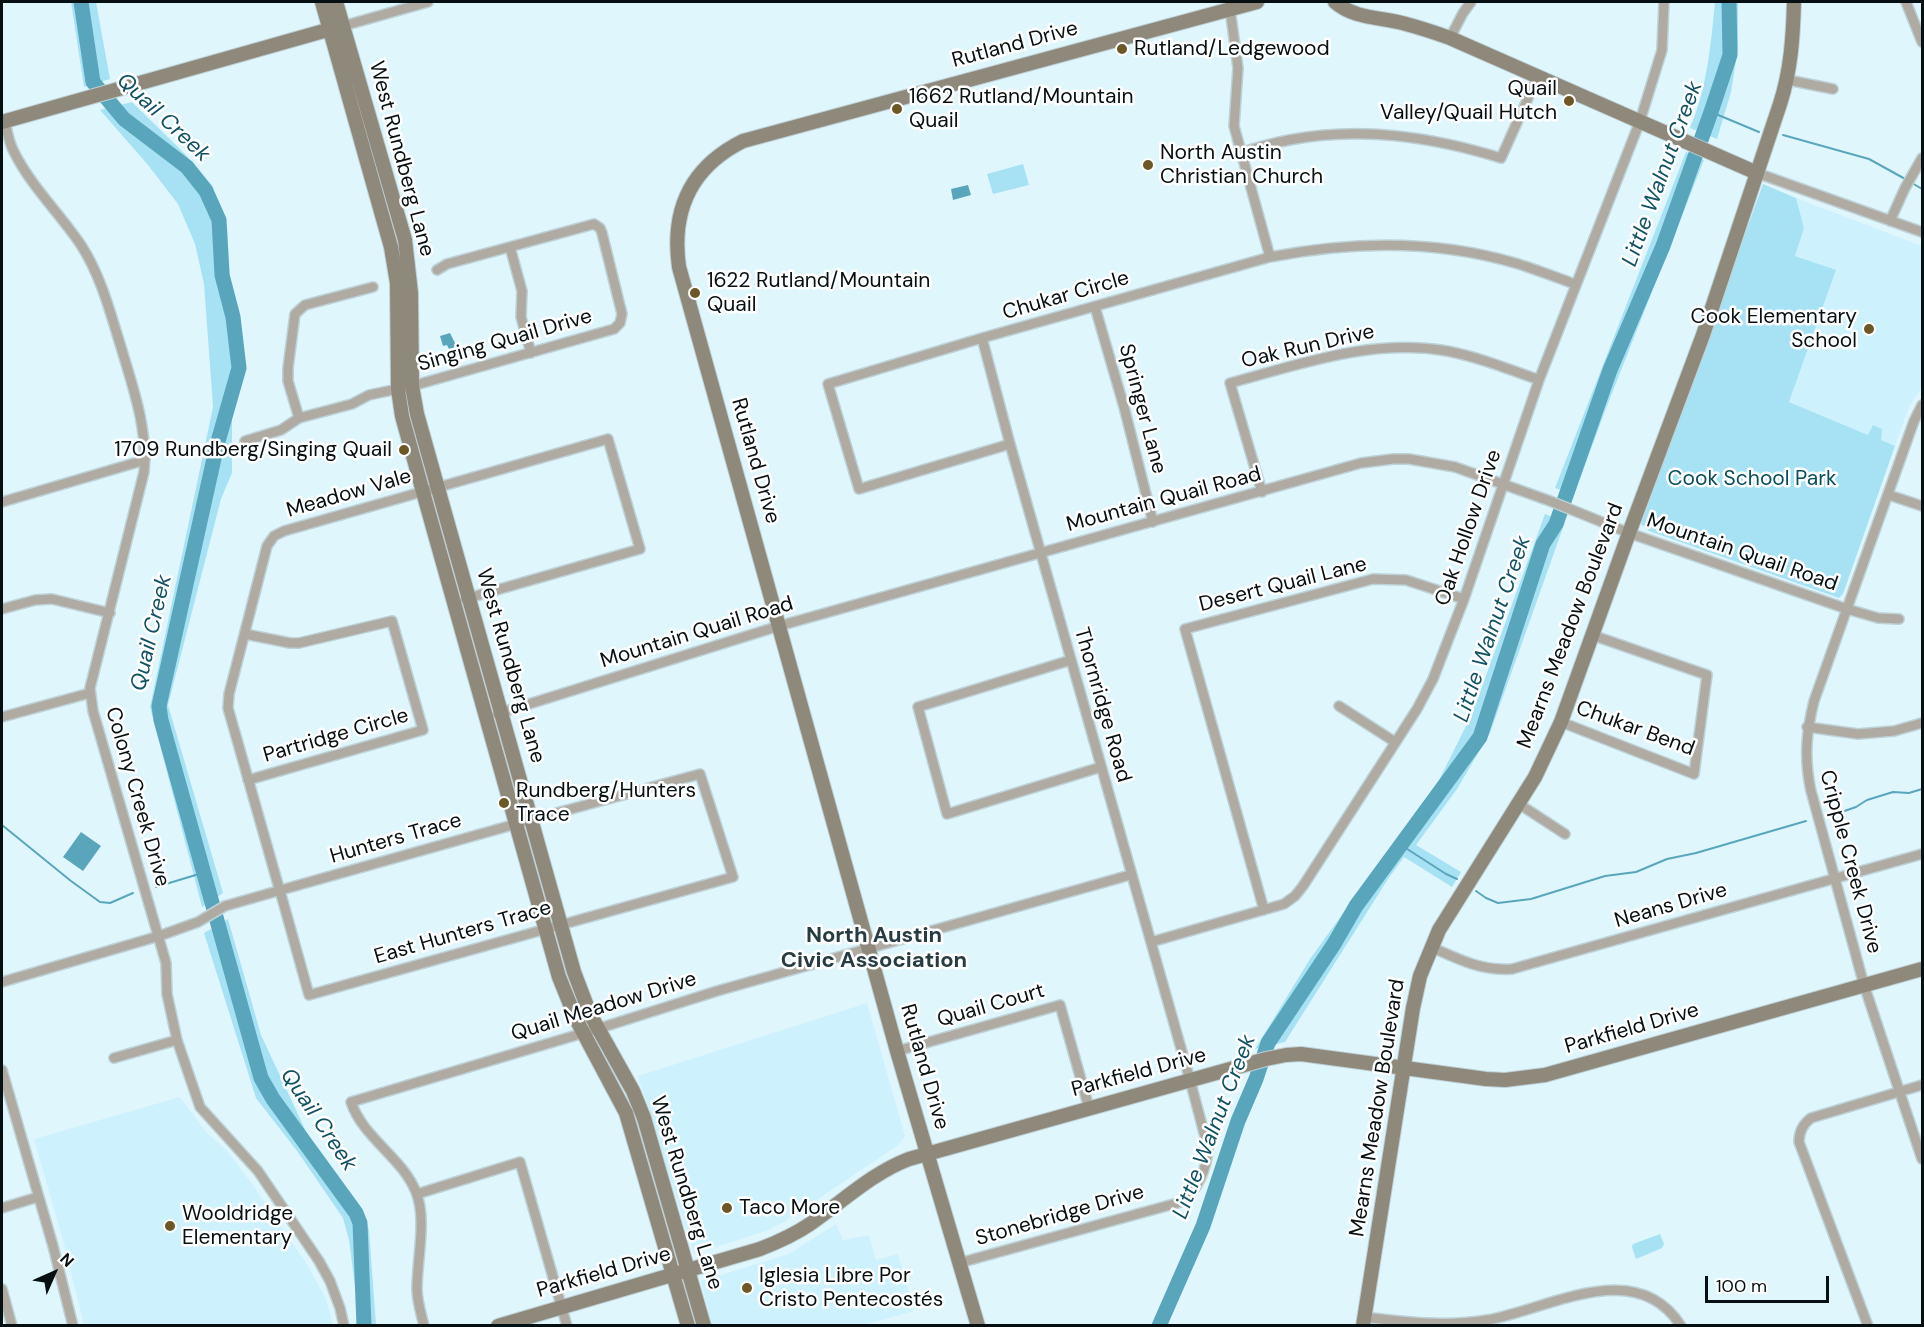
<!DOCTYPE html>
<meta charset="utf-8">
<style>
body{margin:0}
#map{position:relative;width:1924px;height:1327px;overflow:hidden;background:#e0f6fd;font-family:"DM Sans",sans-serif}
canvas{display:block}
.frame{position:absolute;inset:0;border:3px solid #060f12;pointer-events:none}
.north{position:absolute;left:24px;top:1243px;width:60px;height:60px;-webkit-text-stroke:4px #fff;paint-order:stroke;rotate:45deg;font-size:16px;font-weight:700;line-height:24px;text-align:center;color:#060f12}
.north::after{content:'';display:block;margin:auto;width:21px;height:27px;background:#060f12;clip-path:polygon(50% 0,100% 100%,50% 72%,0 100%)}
.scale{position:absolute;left:1705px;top:1276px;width:124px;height:27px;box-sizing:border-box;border:3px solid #060f12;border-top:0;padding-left:8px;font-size:18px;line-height:21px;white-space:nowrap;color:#060f12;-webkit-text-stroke:4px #fff;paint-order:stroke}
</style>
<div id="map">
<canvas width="1924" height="1327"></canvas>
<div class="frame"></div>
<div class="north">N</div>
<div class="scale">100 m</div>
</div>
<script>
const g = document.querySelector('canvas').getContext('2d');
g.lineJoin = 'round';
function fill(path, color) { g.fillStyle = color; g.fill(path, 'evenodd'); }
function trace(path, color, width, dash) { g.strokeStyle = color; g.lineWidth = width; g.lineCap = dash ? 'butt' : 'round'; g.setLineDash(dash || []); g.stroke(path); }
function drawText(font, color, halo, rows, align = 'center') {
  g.font = font + ' "DM Sans",sans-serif'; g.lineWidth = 5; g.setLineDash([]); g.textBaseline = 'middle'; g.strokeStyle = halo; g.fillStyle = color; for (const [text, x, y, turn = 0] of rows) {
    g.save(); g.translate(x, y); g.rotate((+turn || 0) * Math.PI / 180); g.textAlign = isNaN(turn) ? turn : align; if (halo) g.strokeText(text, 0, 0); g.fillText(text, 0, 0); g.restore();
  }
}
const built = new Path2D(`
 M 1796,198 L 1922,246 L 1922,387 L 1909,407 L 1895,446 L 1789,402 L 1836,271 L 1795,256 L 1804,228 Z
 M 867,1003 L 905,1136 L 897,1146 L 784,1222 L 766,1231 L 694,1254 L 638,1076 Z
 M 180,1097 L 206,1132 L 227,1151 L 253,1185 L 308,1266 L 326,1299 L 333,1325 L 84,1325 L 64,1244 L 34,1139 Z
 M 836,1224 L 843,1240 L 869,1235 L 876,1260 L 898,1254 L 914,1311 L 863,1325 L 712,1325 L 701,1281 L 789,1254 Z`);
const green = new Path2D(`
 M 71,2 L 96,2 L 110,79 L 84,87 Z
 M 1715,2 L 1738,2 L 1738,48 L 1731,92 L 1717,139 L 1690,128 C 1707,89 1711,43 1715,2 Z
 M 132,102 L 184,153 L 212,185 L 227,228 L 230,276 L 243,358 L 232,415 L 232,473 L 221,499 L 168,705 L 223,893 L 202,907 L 150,707 L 213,407 L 204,284 L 195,244 L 178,204 L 148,165 L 100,110 Z
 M 1686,152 L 1704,160 L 1605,411 L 1574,495 L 1555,488 Z
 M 1023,164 L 1029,185 L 993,194 L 987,174 Z
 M 1763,184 L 1796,198 L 1804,228 L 1795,256 L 1836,270 L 1789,402 L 1868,435 L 1873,425 L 1882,429 L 1881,440 L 1895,446 L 1843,594 L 1839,598 L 1649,531 L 1641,524 Z
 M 1545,514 L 1565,522 L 1490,733 L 1457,789 L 1416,845 L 1461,872 L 1452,887 L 1404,857 L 1388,879 L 1285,1042 L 1255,1049 L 1310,959 L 1439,780 L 1472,714 Z
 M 228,919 L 261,1035 L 311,1142 L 363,1212 L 369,1230 L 376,1325 L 360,1325 L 349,1240 L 343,1218 L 297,1151 L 256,1098 L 204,933 Z
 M 1660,1234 L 1664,1244 L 1662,1248 L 1636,1259 L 1632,1247 L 1633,1244 Z`);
const water = new Path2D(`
 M 968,185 L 971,195 L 953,200 L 951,189 Z
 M 450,333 L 457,347 L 449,349 L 447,345 L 443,346 L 440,336 Z
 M 81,832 L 101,846 L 83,871 L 63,857 Z`);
const stream = new Path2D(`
 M 1711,112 L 1759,132
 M 1783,135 L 1869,159 L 1907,180
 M 1912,183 L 1922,189
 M 1833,815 L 1856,807 L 1867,800 L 1893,792 L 1909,793 L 1922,789
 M 2,825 L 71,881 L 100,902 L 110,903 L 133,893
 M 1401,845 L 1446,874 L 1457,879
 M 156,887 L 199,874 L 205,877
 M 1476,891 L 1486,898 L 1498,903 L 1531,899 L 1605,876 L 1636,872 L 1667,859 L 1696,853 L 1806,821`);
const river = new Path2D(`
 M 81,2 L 93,82 L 124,119 L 187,167 L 206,191 L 219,220 L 222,275 L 233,317 L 239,368 L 217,445 L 159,706 L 161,720 L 261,1078 L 273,1099 L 356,1213 L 360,1223 L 364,1326
 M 1159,1326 L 1203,1226 L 1238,1121 L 1256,1079 L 1268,1043 L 1334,944 L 1356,906 L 1480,737 L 1543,544 L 1556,524 L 1610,370 L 1663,246 L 1711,112 L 1730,55 L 1729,2`);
const street = new Path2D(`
 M 1906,2 L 1922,42
 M 1230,9 L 1238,68 L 1234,126 L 1270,257
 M 343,26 L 428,2
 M 1450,38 L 1463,13 L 1471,2
 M 1788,80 L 1833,89
 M 5,121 C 7,131 9,143 14,152 C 31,186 60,214 81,245 C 101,276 110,312 121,347 C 133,388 148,429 144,472 L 90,688 L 93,711 L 166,963 L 167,994 L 177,1040 L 200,1107 L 258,1171 L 319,1261 L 330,1281 L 340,1308 L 344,1326
 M 1240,153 C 1256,148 1273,143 1289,140 C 1362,126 1432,137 1501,158 L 1538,76
 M 1757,173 L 1922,232
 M 1890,221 L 1905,188 L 1922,158
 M 510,247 L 522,291 L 521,317 L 531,353
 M 1095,307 L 1124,407 L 1153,522
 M 1922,405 L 1914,421 L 1814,701 C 1806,733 1804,759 1811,791 L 1864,985 L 1922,1159
 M 299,418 L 288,381 L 288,368 L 295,314 L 305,305 L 373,287
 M 245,441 L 281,430 L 299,418 L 352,404 L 369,395 L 412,386 L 614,329 L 620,323 L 622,314 L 602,233 L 600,228 L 594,224 L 447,264 L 437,270
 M 1010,444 L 859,489 L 828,384 L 982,338 L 1270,257 C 1352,241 1434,239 1515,263 C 1535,269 1555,277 1575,284
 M 1262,492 L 1230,383 C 1301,364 1372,338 1447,351 C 1478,357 1509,369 1539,380
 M 1889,495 L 1922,506
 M 2,502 L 145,460
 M 2,609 L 35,600 L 52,599 L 110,613
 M 245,634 L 290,643 L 299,643 L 392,621 L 423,730 L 248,780
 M 1071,660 L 918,707 L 947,814 L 1101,767
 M 1339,706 L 1395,742
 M 497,714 L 779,626 L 1361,463 L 1393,459 L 1409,459 L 1455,467 L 1550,501 L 1629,533 L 1847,609 L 1878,618 L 1899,619
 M 2,717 L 90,693
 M 1561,722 L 1694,774 L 1707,675 L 1592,635
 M 1807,727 L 1858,734 L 1894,731 L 1922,723
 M 1519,804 L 1565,834
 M 1264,910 L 1185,629 L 1373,579 L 1406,580 L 1464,599
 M 1151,942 L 1284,904 L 1295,896 L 1303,886 L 1417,709 L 1433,679 L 1464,599 L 1539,380 L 1640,121 L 1662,50 L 1664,2
 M 1431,947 C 1458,959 1481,971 1512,969 L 1922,854
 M 2,982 L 159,936 L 198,922 L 225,906 L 288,888 L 516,824 L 538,818 L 700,774 L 733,877 L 309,995 L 282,898 L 277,881 L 228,708 L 229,694 L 267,546 L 274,536 L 284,531 L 608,439 L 640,549 L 465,599
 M 897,1051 L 1060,1005 L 1089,1108
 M 114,1058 L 177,1040
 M 2,1070 L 53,1246 L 73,1326
 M 417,1194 L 520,1162 L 567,1326
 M 2,1208 L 38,1197
 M 959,1263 L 1181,1202 C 1198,1191 1207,1168 1208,1148 L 1190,1080 L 1010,444 L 982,338
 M 2,1289 L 12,1326
 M 1364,1317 C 1405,1322 1446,1327 1487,1320 C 1547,1310 1636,1255 1681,1326
 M 424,1326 C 421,1313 417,1301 417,1289 C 417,1259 427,1219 416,1192 C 402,1157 363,1138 351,1102 L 597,1029 L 717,991 L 1130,875
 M 1868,1326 L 1799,1142 C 1799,1132 1803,1124 1811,1118 L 1922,1085`);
const secondary = new Path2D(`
 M 322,2 L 391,247 L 397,283 L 398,389 L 402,416 L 423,492 L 559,977 L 576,1019 L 626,1113 L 688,1326
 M 336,2 L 405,240 L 411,293 L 412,386 L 417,414 L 574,972 L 590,1014 L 633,1091 L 644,1118 L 704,1326
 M 1335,2 C 1354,19 1382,17 1406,24 C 1421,28 1436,33 1450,38 L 1757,173
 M 2,122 L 338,27
 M 498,1326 L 760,1249 C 778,1242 794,1235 810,1224 C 842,1202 872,1173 909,1159 L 1266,1059 L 1286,1055 L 1301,1054 L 1486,1079 L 1505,1080 L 1545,1075 L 1922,969
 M 978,1326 L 897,1051 L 679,267 C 671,210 691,167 743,141 L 1257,2
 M 1363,1326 L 1413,1008 L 1420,976 L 1439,930 L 1535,777 L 1561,722 L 1629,533 L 1703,335 L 1780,104 C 1791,70 1793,37 1794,2`);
const markers = [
 [1122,49,6,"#6c5726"],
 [1569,101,6,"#6c5726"],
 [897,109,6,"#6c5726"],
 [1148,165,6,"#6c5726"],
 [695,293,6,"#6c5726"],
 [1869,329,6,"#6c5726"],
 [404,450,6,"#6c5726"],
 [504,803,6,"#6c5726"],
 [727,1208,6,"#6c5726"],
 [170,1226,6,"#6c5726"],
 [747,1288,6,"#6c5726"]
];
const streetNames = [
 ["Rutland Drive",1015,45,-15],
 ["West Rundberg Lane",401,159,75],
 ["Chukar Circle",1066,296,-16],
 ["Singing Quail Drive",505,341,-16],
 ["Oak Run Drive",1308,347,-13],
 ["Springer Lane",1142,409,75],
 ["Rutland Drive",755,461,74],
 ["Meadow Vale",349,494,-16],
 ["Mountain Quail Road",1164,500,-15],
 ["Oak Hollow Drive",1469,528,-71],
 ["Mountain Quail Road",1742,553,19],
 ["Desert Quail Lane",1283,585,-14],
 ["Mearns Meadow Boulevard",1571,626,-69],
 ["Mountain Quail Road",697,633,-17],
 ["West Rundberg Lane",510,666,74],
 ["Thornridge Road",1102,705,74],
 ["Chukar Bend",1635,729,20],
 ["Partridge Circle",336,736,-16],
 ["Colony Creek Drive",137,797,74],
 ["Hunters Trace",396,839,-16],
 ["Cripple Creek Drive",1850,862,75],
 ["Neans Drive",1671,906,-16],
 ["East Hunters Trace",463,933,-16],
 ["Quail Court",991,1006,-16],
 ["Quail Meadow Drive",604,1007,-17],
 ["Parkfield Drive",1632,1029,-16],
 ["Rutland Drive",924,1067,74],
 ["Parkfield Drive",1139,1073,-15],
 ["Mearns Meadow Boulevard",1378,1108,-81],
 ["West Rundberg Lane",686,1193,73],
 ["Stonebridge Drive",1060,1216,-16],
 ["Parkfield Drive",604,1273,-16]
];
const poiNames = [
 ["Rutland/Ledgewood",1134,49],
 ["Quail",1557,89,"right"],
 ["Valley/Quail Hutch",1557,113,"right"],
 ["1662 Rutland/Mountain",909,97],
 ["Quail",909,121],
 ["North Austin",1160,153],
 ["Christian Church",1160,177],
 ["1622 Rutland/Mountain",707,281],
 ["Quail",707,305],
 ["Cook Elementary",1857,317,"right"],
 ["School",1857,341,"right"],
 ["1709 Rundberg/Singing Quail",392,450,"right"],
 ["Rundberg/Hunters",516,791],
 ["Trace",516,815],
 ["Taco More",739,1208],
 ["Wooldridge",182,1214],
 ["Elementary",182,1238],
 ["Iglesia Libre Por",759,1276],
 ["Cristo Pentecostés",759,1300]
];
const parkNames = [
 ["Cook School Park",1752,479]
];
const waterNames = [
 ["Quail Creek",163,118,43],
 ["Little Walnut Creek",1663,174,-70],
 ["Little Walnut Creek",1493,629,-71],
 ["Quail Creek",152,633,-77],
 ["Quail Creek",318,1120,56],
 ["Little Walnut Creek",1215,1127,-69]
];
const neighbourhoodNames = [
 ["North Austin",874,936],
 ["Civic Association",874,961]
];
fill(built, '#cdf2fd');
fill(green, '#a7e2f4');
fill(water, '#59a6bc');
trace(stream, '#59a6bc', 2);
trace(river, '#59a6bc', 15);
trace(street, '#bdd1d7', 12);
trace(secondary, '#bdd1d7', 16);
trace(street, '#afaba2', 9);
trace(secondary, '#8f897b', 14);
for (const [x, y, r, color] of markers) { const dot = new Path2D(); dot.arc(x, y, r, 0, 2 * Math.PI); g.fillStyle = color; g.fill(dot); trace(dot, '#fff', 2); }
drawText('21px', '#060f12', '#fff', streetNames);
drawText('21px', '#060f12', '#fff', poiNames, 'left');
drawText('21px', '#074d5d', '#fff', parkNames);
drawText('italic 22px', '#105263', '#fff', waterNames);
drawText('bold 22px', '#253c43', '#fff', neighbourhoodNames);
</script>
